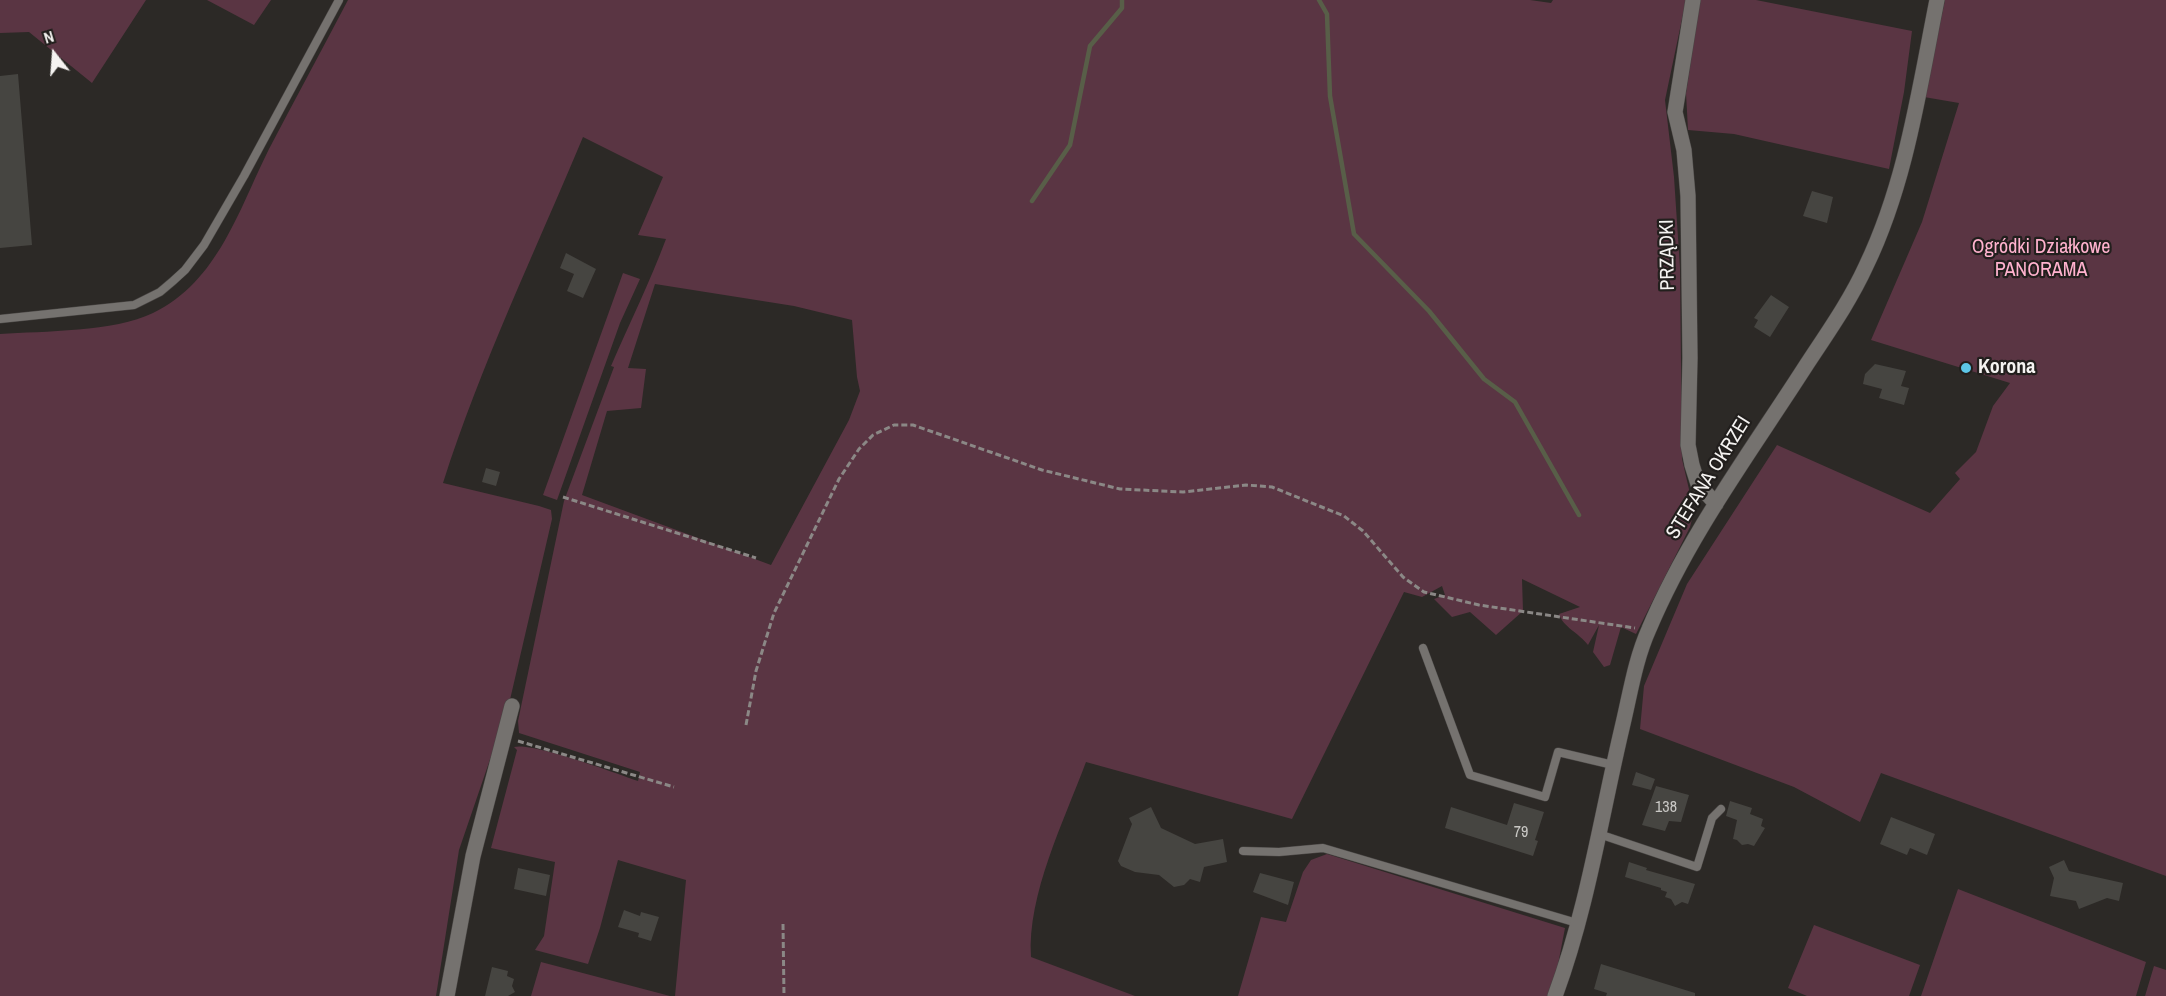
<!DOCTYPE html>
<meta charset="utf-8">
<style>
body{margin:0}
#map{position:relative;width:2166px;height:996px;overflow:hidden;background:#2c2926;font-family:"Archivo Narrow",sans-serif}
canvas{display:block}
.north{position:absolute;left:24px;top:24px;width:60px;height:60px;-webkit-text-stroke:4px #221f1d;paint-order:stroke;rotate:343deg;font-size:16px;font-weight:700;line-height:24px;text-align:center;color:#f5f3f1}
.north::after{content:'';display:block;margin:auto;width:21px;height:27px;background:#f5f3f1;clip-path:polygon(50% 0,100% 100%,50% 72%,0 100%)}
</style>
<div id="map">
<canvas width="2166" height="996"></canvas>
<div class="north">N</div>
</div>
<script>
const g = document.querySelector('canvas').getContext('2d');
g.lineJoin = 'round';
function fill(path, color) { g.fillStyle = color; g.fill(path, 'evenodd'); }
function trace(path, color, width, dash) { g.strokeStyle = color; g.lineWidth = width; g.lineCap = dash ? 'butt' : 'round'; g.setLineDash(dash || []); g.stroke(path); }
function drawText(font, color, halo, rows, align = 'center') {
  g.font = font + ' "Archivo Narrow",sans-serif'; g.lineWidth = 4.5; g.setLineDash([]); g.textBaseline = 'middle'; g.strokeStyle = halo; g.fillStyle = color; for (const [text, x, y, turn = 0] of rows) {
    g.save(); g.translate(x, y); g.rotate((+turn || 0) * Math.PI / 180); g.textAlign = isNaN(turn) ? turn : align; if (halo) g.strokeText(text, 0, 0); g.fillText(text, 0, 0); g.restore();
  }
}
const green = new Path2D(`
 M 0,0 L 146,0 L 92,83 L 29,32 L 0,33 Z
 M 207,0 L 271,0 L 254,25 Z
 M 348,0 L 1530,0 L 1551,3 L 1553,0 L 1686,0 L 1665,100 L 1674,177 L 1680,268 L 1682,459 L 1694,511 L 1690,527 L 1636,634 L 1621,627 L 1610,665 L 1604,667 L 1593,652 L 1599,625 L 1588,645 C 1579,633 1563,627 1559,614 L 1580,607 L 1522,579 L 1523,611 L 1496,635 L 1470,612 L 1452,617 L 1434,599 L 1445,595 L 1442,586 L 1422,597 L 1404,592 L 1292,819 L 1086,762 C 1064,821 1027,895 1031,957 L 1135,996 L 675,996 L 686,880 L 618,860 L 600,928 L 588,964 L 535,950 L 544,936 L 555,862 L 491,848 L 517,750 L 514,747 C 533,742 615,773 638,781 L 640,772 L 519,733 L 518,721 L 564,501 L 614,367 L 611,366 C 629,324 650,282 666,239 L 638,235 L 663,177 L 583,137 C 535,252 481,364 443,483 L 539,506 L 551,510 L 552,519 L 509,704 L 459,850 L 436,996 L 0,996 L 0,334 C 44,331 114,332 153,313 C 218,282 239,209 269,149 C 295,99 322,50 348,0 ZM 655,284 L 794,306 L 852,320 L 857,377 L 860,391 L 849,420 L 771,565 L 582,495 L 607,411 L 641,408 L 646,369 L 628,368 Z
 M 1700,0 L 1756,0 L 1912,31 L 1904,92 L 1889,169 L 1734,134 L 1688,130 L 1686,93 Z
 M 1945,0 L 2166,0 L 2166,876 L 1881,773 L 1860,822 L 1794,787 L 1640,729 L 1644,686 L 1687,584 L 1777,445 L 1930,513 L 1960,479 L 1955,473 L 1976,452 L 1993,406 L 2010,383 L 1871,340 L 1922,222 L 1959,103 L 1924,97 Z
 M 623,273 L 640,279 L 620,323 L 557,500 L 543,495 Z
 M 1327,854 L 1565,928 L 1552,996 L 1238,996 L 1261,917 L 1286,922 L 1303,872 L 1311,860 Z
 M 1958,889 L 2146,962 L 2136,996 L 1921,996 Z
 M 1814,925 L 1920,965 L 1909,996 L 1807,996 L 1788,988 Z
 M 541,962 L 670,996 L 531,996 Z
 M 2154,966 L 2166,970 L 2166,996 L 2145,996 Z`);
const stream = new Path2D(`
 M 1319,0 L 1327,14 L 1330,96 L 1354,234 L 1429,311 L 1484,379 L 1515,402 L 1579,515
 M 1032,201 L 1070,145 L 1090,46 L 1122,8 L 1122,0`);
const building = new Path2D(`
 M 18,74 L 32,245 L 0,248 L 0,76 Z
 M 1812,191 L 1833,197 L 1827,223 L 1803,216 Z
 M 566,253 L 596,269 L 583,298 L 567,291 L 574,274 L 560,268 Z
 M 1771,295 L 1789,307 L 1770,337 L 1754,327 L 1758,320 L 1754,318 Z
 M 1875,364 L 1906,371 L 1901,386 L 1909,388 L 1904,405 L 1879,398 L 1882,389 L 1863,384 L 1865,374 Z
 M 486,468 L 500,472 L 496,486 L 482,482 Z
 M 1636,772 L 1655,779 L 1651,790 L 1632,785 Z
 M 1656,786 L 1689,795 L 1681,822 L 1669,821 L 1665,831 L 1642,825 Z
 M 1730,801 L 1752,808 L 1750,814 L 1763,819 L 1761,826 L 1765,828 L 1754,846 L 1748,844 L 1742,845 L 1737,840 L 1733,839 L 1737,820 L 1726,816 Z
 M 1514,803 L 1544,812 L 1535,840 L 1538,841 L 1533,856 L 1445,828 L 1451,807 L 1507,825 Z
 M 1151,807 L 1161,828 L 1195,844 L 1223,839 L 1227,862 L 1204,867 L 1200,882 L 1190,879 L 1184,885 L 1174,887 L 1159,875 L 1135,872 L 1121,866 L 1118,861 L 1132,824 L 1129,818 Z
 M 1891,817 L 1935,834 L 1927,855 L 1910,848 L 1907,855 L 1880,844 Z
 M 2064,860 L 2069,871 L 2123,883 L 2119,901 L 2107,898 L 2079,909 L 2076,901 L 2050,896 L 2054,878 L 2049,867 Z
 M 1629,862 L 1647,868 L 1646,870 L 1695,884 L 1688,904 L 1682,902 L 1675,906 L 1671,899 L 1665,897 L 1667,892 L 1661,890 L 1661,888 L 1625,877 Z
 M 518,868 L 550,875 L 546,896 L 514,889 Z
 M 1260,873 L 1294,882 L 1288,905 L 1253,892 Z
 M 624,910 L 640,916 L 641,912 L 659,917 L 651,941 L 638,937 L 639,933 L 618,927 Z
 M 1601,964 L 1695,993 L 1695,996 L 1606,996 L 1607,993 L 1594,989 Z
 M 492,967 L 508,971 L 507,976 L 514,979 L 512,986 L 515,992 L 508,996 L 485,996 Z`);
const path = new Path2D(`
 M 563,497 L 756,558
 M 746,725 L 756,671 L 774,613 L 839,479 L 859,449 L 873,435 L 894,425 L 913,425 L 1042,470 L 1120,489 L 1183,492 L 1246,485 L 1272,487 L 1344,516 L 1363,531 L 1403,577 L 1424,592 L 1479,605 L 1635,628
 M 518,741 L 674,787
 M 783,924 L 784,996`);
const lane = new Path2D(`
 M 0,319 L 134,305 L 160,292 L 173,281 L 185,270 L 204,245 L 244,176 L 339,0
 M 1423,648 L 1470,775 L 1545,797 L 1558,752 L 1613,765
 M 1599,834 L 1697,867 L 1712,818 L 1721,809
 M 1243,851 L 1279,852 L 1323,848 L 1577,923`);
const street = new Path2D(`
 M 1693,0 L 1675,112 L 1684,150 L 1688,196 L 1690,358 L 1688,445 L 1692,465 L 1698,484 L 1716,504
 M 447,996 L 473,856 L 512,706
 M 1555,996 C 1587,910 1601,817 1622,728 C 1630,695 1635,660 1649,629 C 1689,534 1752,450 1807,364 C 1828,332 1850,301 1866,266 C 1906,183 1919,90 1937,0`);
const markers = [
 [1966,368,6,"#5dc7e8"]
];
const numberNames = [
 ["138",1666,808],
 ["79",1521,833]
];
const parkNames = [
 ["Ogródki Działkowe",2041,248],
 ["PANORAMA",2041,271]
];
const streetNames = [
 ["PRZĄDKI",1668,255,-91],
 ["STEFANA OKRZEI",1709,478,-58]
];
const poiNames = [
 ["Korona",1978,368]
];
fill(green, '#5a3543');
trace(stream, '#585e48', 4.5);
fill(building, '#464541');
trace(lane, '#4a4745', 9);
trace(street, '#4a4745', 16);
trace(path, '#8b8886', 3, [6, 3]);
trace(lane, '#75726f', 8);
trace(street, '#75726f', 15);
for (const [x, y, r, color] of markers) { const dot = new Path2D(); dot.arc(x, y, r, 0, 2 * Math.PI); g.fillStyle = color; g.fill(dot); trace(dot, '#221f1d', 2); }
drawText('16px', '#c9c8c5', null, numberNames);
drawText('20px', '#ffb2ce', '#221f1d', parkNames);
drawText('20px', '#f5f3f1', '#221f1d', streetNames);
drawText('bold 20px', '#f5f3f1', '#221f1d', poiNames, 'left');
</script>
